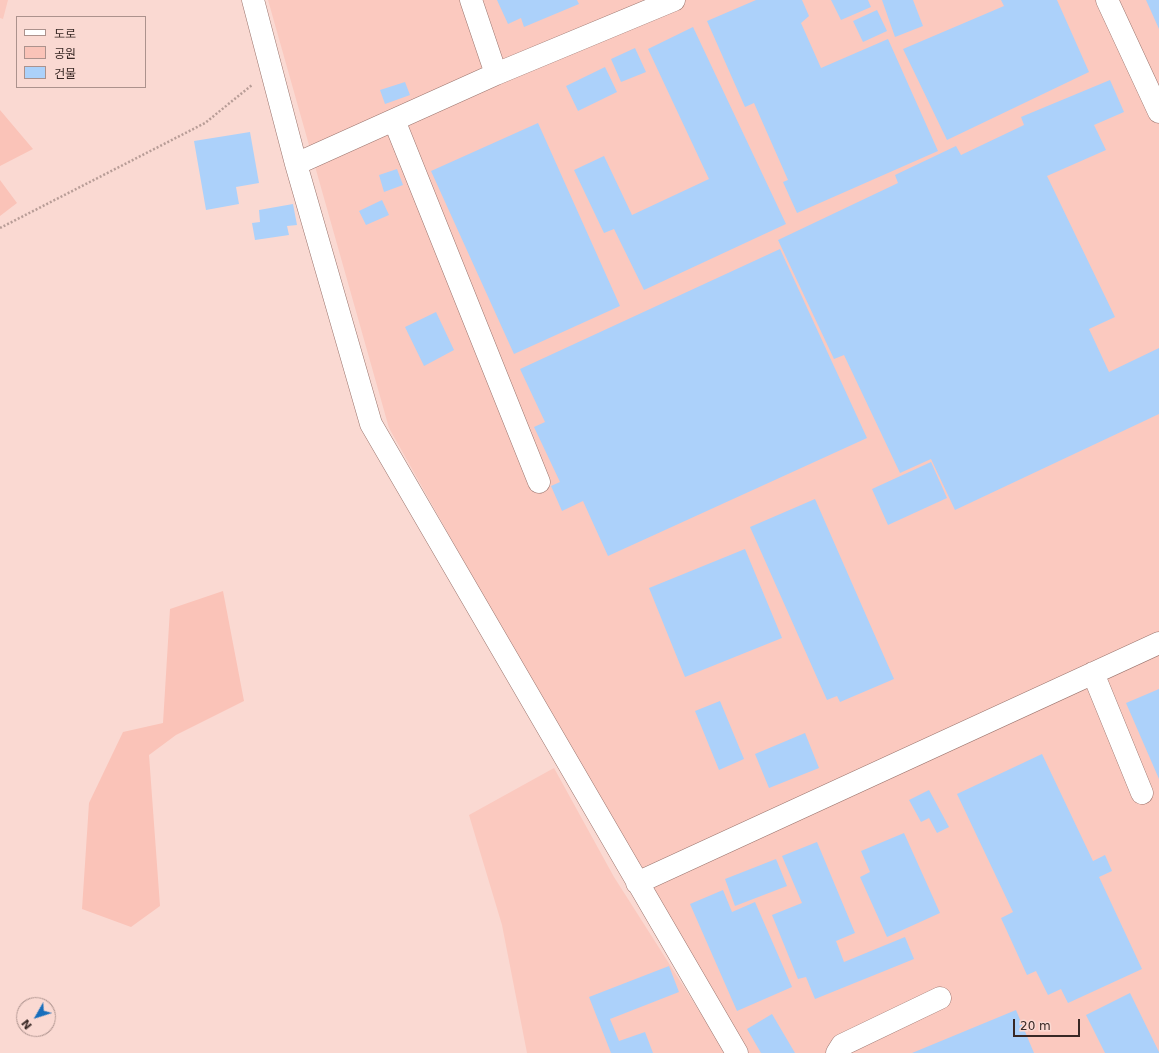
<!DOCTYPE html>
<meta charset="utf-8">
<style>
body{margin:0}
#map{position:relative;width:1159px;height:1053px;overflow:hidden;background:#fad9d2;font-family:"DejaVu Sans","Noto Sans KR",sans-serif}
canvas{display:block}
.legend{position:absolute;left:16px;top:16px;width:130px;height:72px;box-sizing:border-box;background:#fad9d2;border:1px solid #ac928d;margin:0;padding:5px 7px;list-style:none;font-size:12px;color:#382825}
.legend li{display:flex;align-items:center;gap:8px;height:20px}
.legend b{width:20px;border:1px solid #ac928d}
.north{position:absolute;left:16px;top:997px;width:40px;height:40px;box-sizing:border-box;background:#fad9d2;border:1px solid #ac928d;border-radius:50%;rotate:231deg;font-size:11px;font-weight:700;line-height:16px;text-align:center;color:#382825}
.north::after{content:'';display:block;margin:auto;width:14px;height:18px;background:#176ebc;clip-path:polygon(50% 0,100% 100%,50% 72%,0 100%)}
.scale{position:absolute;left:1013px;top:1019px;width:67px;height:18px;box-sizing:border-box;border:2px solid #382825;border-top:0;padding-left:5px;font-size:12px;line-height:14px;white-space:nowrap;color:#382825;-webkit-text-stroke:3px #fad9d2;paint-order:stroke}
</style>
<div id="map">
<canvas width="1159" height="1053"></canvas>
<ul class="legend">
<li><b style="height:5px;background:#fff"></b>도로</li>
<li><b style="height:11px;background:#fac3b8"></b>공원</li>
<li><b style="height:11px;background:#acd1fa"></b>건물</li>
</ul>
<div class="north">N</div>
<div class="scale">20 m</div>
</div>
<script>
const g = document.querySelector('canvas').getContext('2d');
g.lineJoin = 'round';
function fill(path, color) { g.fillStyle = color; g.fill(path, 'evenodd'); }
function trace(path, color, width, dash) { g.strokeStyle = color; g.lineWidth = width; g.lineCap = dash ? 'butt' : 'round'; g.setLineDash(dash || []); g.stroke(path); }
const built = new Path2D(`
 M 0,0 L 8,0 L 3,19 L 0,18 Z
 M 268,0 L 1159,0 L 1159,1053 L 747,1053 L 629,856 L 389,428 Z
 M 554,768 L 614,877 L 726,1053 L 527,1053 L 502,925 L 469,815 Z`);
const green = new Path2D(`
 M 0,110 L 33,149 L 0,166 Z
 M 0,180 L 17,203 L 0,216 Z
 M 223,591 L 244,701 L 176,735 L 149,755 L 160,906 L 131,927 L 82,909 L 89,803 L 123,732 L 163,723 L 170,609 Z`);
const building = new Path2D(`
 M 497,0 L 577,0 L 579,4 L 524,27 L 521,18 L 508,24 Z
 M 756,0 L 802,0 L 809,16 L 801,23 L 821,68 L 888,39 L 938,151 L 797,213 L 783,182 L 788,180 L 754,103 L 745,107 L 707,21 Z
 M 831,0 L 868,0 L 871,7 L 841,20 Z
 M 882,0 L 913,0 L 923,26 L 895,37 Z
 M 1001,0 L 1057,0 L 1089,72 L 947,140 L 903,49 L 1004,6 Z
 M 1146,0 L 1159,0 L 1159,29 Z
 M 877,10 L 887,31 L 863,42 L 853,21 Z
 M 693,27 L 786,224 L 644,290 L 614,229 L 604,233 L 574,170 L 604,156 L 632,215 L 709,179 L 648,49 Z
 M 635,48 L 646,72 L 621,82 L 611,59 Z
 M 605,67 L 617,92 L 578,111 L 566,86 Z
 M 1110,80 L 1124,112 L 1094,125 L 1106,150 L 1047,176 L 1115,317 L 1089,329 L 1109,372 L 1159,348 L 1159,414 L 955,510 L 931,459 L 900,473 L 844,355 L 834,359 L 778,240 L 898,183 L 895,175 L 956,146 L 961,155 L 1024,125 L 1021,117 Z
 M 405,82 L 410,95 L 385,104 L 380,90 Z
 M 538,123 L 620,306 L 514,354 L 431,171 Z
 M 250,132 L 259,183 L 236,187 L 239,204 L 206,210 L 194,141 Z
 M 397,169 L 403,185 L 384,192 L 379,175 Z
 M 382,200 L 389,215 L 366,225 L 359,211 Z
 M 293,204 L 297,225 L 287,226 L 289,235 L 255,240 L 252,223 L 260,222 L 259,210 Z
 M 780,249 L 867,438 L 608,556 L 583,501 L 562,511 L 551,486 L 560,482 L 534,427 L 545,422 L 520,369 Z
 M 436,312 L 454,350 L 424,366 L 405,327 Z
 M 931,462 L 947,498 L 888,525 L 872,489 Z
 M 815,499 L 894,679 L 840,702 L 837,696 L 827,700 L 750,527 Z
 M 745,549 L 782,638 L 685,677 L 649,588 Z
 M 1159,689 L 1159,779 L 1126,703 Z
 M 720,701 L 744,759 L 719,770 L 695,711 Z
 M 805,733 L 819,768 L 769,788 L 755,754 Z
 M 1042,754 L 1093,861 L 1105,855 L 1112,871 L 1099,877 L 1142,969 L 1068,1003 L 1061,989 L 1048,995 L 1036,971 L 1027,975 L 1001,918 L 1013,912 L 957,794 Z
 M 929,790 L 949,827 L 937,833 L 929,818 L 921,822 L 909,800 Z
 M 904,833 L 940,913 L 887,937 L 860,877 L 870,872 L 861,851 Z
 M 817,842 L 855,933 L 836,941 L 844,962 L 905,937 L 914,959 L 815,999 L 806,977 L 798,979 L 772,915 L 802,903 L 782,856 Z
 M 776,859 L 787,886 L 735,906 L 725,879 Z
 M 723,890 L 732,912 L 755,902 L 792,987 L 737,1011 L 690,904 Z
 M 669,966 L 679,992 L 610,1019 L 619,1041 L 645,1032 L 653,1053 L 611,1053 L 589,997 Z
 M 1130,993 L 1159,1052 L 1159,1053 L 1105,1053 L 1086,1015 Z
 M 1016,1010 L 1034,1053 L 912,1053 Z
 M 772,1014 L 795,1053 L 761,1053 L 747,1029 Z`);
const path = new Path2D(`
 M 0,228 L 205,123 L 252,85`);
const minor = new Path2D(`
 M 253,0 L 296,164 L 371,424 L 737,1053
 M 471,0 L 496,74
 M 1107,0 L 1159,112
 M 394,120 L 539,482
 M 296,164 L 496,74 L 674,0
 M 1093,673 L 1142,793
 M 637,883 L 1159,643
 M 837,1053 L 842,1045 L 940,998`);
fill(built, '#fbc9bf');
fill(green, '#fac3b8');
fill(building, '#acd1fa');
trace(minor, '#9b756e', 23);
trace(path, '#b89d97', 2.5, [2, 2]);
trace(minor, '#fff', 22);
</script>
